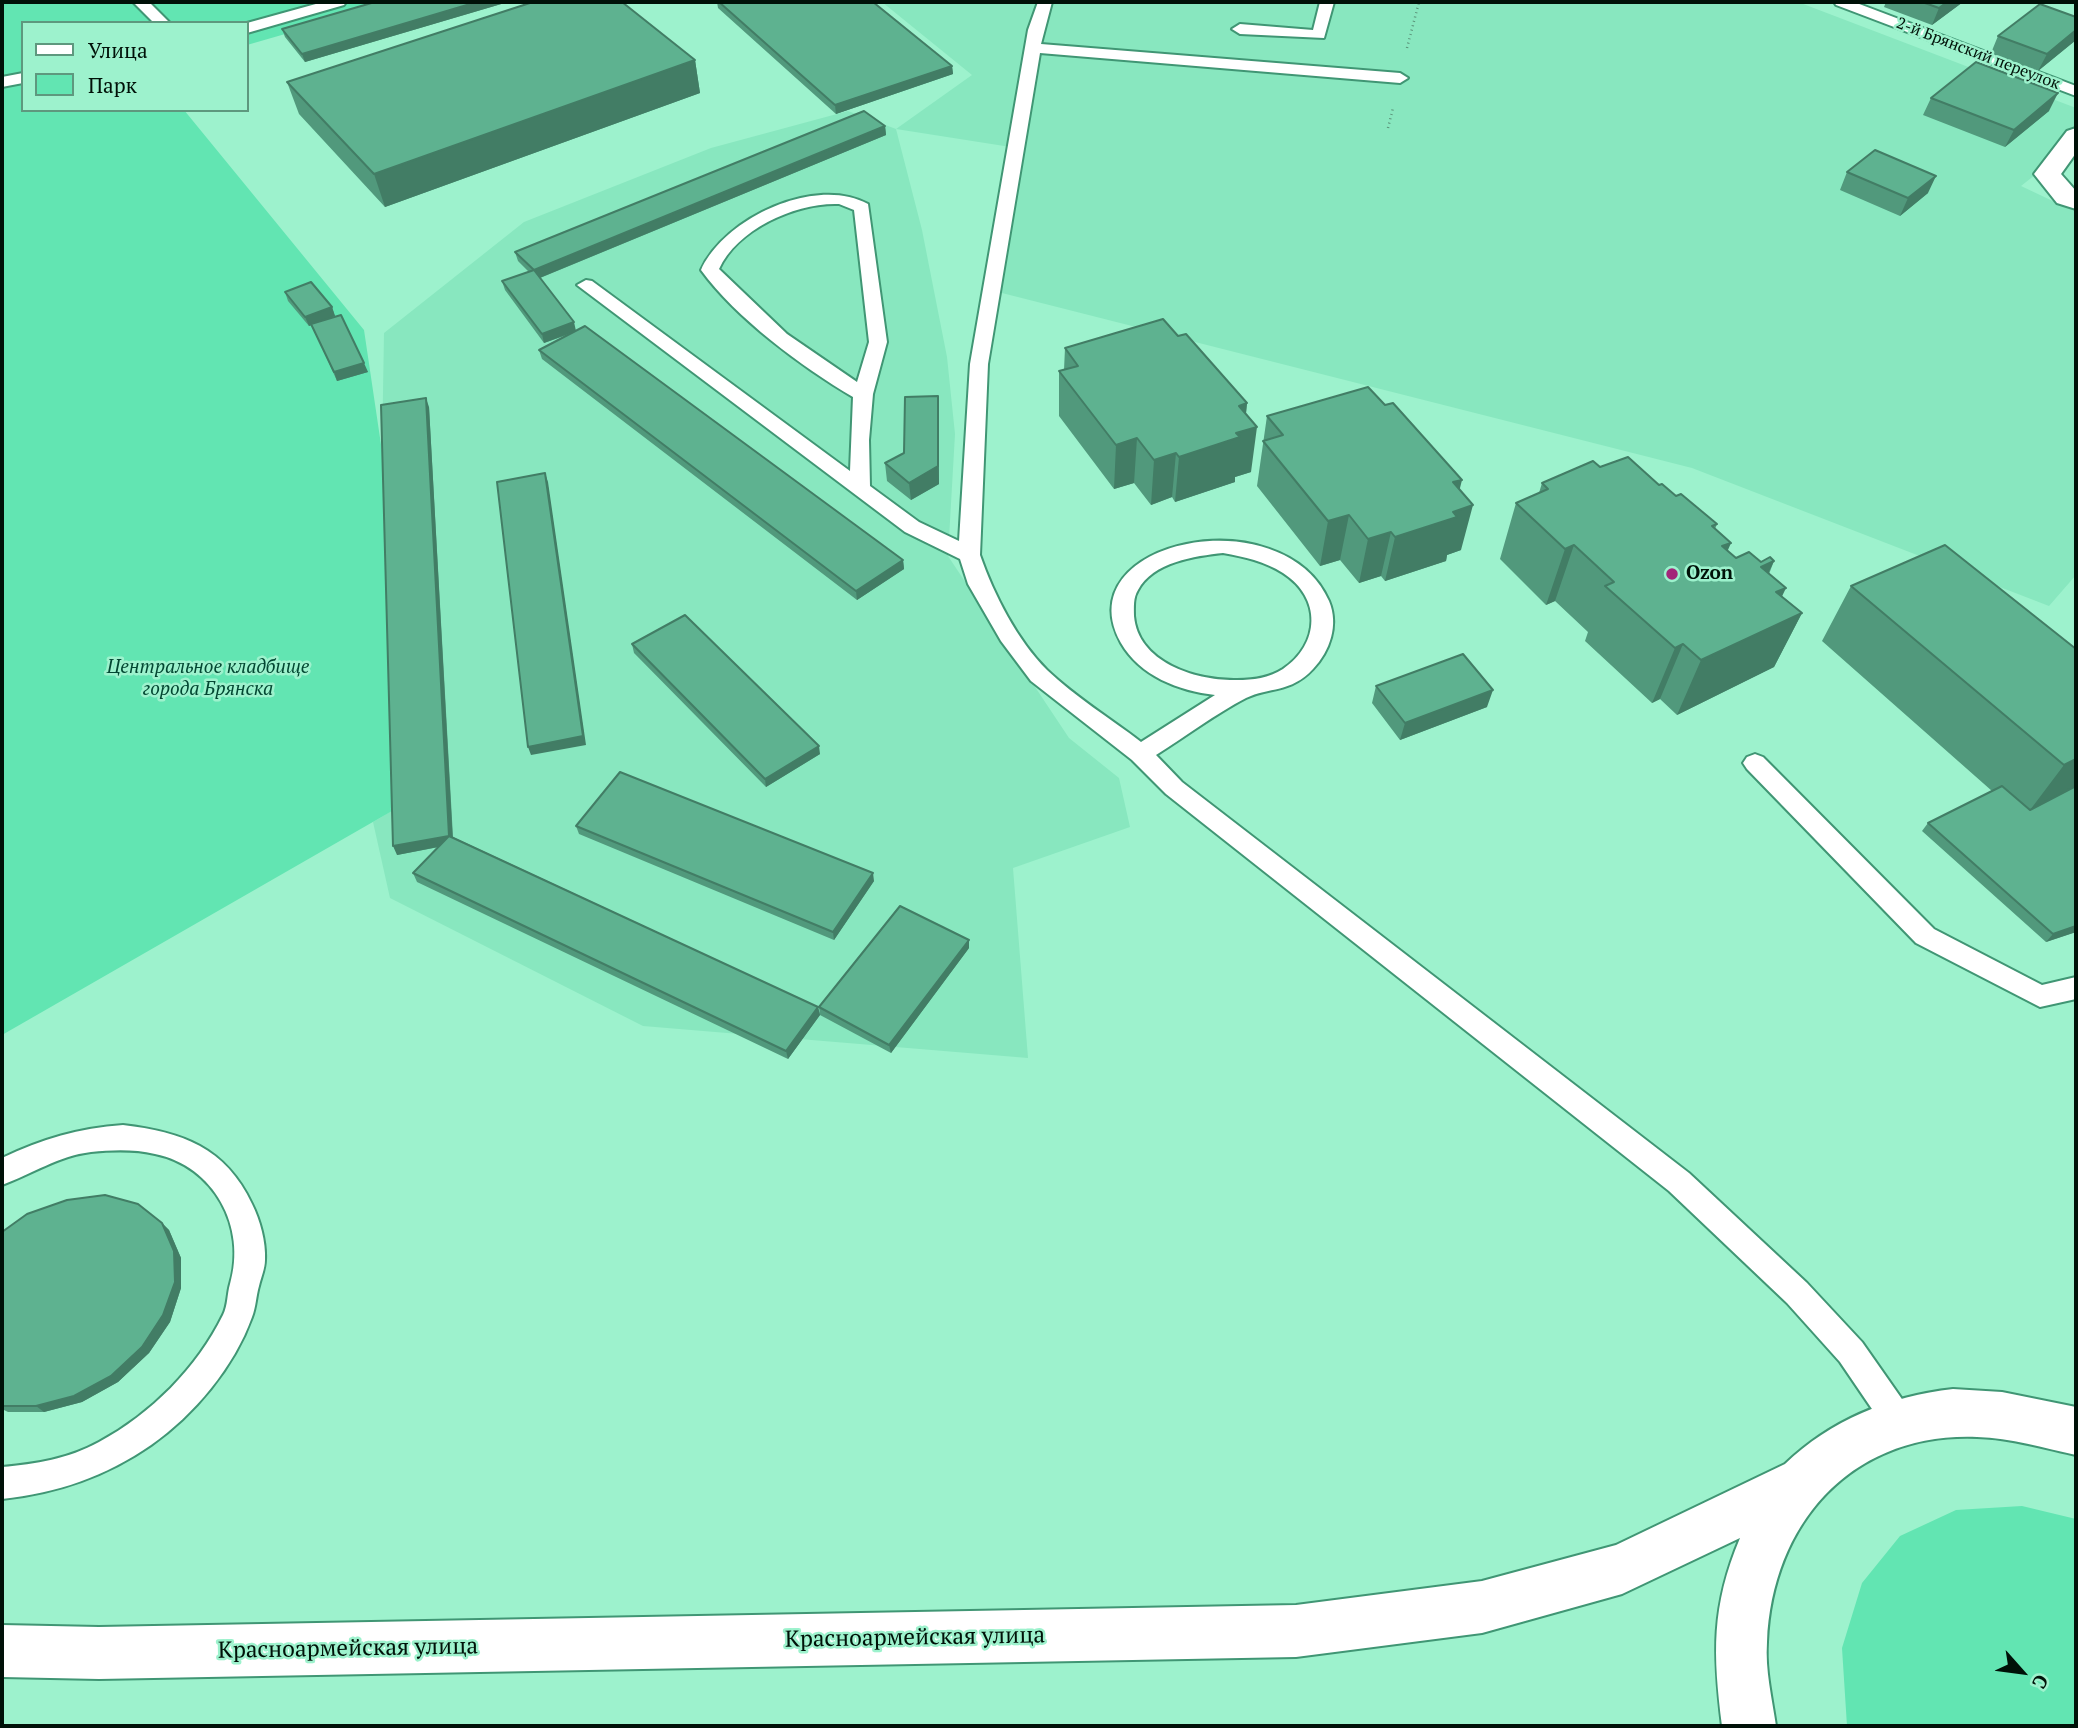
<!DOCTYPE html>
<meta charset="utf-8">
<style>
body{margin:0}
#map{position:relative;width:2078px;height:1728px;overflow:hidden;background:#9df2cd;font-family:"PT Serif",serif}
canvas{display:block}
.frame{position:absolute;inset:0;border:4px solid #001108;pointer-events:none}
.legend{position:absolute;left:21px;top:21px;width:228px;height:91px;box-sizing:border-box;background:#9df2cd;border:2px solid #5e987e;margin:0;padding:9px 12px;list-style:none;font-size:21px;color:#001108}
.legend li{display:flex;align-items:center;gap:14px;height:35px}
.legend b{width:35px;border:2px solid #5e987e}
.north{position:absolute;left:1987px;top:1637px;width:70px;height:70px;-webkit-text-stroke:5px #9df2cd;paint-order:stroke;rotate:118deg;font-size:19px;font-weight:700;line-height:28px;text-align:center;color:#001108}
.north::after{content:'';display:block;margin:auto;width:24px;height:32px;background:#001108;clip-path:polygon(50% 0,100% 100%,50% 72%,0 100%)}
</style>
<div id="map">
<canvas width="2078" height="1728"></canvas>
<div class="frame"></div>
<ul class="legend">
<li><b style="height:9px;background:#fff"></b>Улица</li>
<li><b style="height:19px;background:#62e5b2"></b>Парк</li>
</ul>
<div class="north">С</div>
</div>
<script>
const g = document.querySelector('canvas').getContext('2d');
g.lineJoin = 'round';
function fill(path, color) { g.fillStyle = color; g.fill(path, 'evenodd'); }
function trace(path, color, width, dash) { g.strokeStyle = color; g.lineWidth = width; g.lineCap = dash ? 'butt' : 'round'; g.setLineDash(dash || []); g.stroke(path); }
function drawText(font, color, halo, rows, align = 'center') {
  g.font = font + ' "PT Serif",serif'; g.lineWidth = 5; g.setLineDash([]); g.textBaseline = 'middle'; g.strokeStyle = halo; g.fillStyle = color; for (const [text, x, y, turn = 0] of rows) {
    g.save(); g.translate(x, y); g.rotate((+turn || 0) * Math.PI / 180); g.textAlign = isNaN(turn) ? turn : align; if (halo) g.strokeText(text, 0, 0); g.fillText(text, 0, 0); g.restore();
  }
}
const built = new Path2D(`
 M 882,2 L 1798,2 L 2076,108 L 2076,134 L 2045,167 L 2021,186 L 2076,212 L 2076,575 L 2049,606 L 1692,468 L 998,292 L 1017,148 L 896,129 L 922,230 L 947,357 L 955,434 L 948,556 L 1069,738 L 1119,778 L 1130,827 L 1013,868 L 1028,1058 L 643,1026 L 390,898 L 373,822 L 432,787 L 382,452 L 384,333 L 524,222 L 711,148 L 848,111 L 896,129 L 972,75 Z`);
const green = new Path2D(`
 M 2,2 L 396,2 L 247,45 L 247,23 L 23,23 L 23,110 L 184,110 L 364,330 L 432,788 L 2,1035 Z
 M 2022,1506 L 2076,1519 L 2076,1726 L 1847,1726 L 1842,1648 L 1862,1583 L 1900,1536 L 1956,1510 Z`);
const path = new Path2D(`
 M 1407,48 L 1419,2
 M 1388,128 L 1393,108`);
const lane = new Path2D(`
 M 133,2 L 149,2 L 170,23 L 154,23 Z
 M 323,2 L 346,2 L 344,5 L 247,33 L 247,23 Z
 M 1038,2 L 1052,2 L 1041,44 L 1400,73 L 1408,78 L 1400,83 L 1040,53 L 988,364 L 980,555 C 994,595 1017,640 1047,670 C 1075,697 1110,718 1141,742 L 1215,695 C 1179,691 1140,676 1121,643 C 1064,540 1283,496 1329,601 C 1339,625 1330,651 1313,669 C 1291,693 1269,687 1246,698 C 1215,714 1185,737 1156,755 L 1182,782 L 1689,1173 L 1807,1283 L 1862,1342 L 1911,1412 L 1915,1423 L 1911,1434 L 1900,1438 L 1889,1434 L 1840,1362 L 1787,1303 L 1669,1191 L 1166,794 L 1132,760 L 1031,681 L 1001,641 L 968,584 L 960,559 L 905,532 L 577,285 L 586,280 L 592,281 L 850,471 L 853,397 C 802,367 736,318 701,270 C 724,218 816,175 868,204 L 887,342 L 873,394 L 869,440 L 870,486 L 919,522 L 959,541 L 970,364 L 1028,30 ZM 839,204 L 854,210 L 869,342 L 857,382 L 787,334 L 719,269 C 737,229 797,202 839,204 ZM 1223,553 C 1245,557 1264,561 1283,573 C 1322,598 1320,644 1283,669 C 1269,678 1253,680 1237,680 C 1197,681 1138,663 1134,616 C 1134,607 1133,598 1138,590 C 1153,562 1195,556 1223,553 Z
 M 1320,2 L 1334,2 L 1324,38 L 1240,34 L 1232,29 L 1240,24 L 1313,30 Z
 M 1834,2 L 1854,2 L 2076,86 L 2076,96 L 1836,5 Z
 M 23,73 L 23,83 L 2,87 L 2,77 Z
 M 1755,754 L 1763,757 L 1934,929 L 2042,985 L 2076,977 L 2076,999 L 2040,1007 L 1916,943 L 1747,769 L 1743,763 L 1747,757 Z
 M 123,1125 C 182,1132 225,1147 252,1204 C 260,1220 266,1242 265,1260 C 265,1269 261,1277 259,1286 C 256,1296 256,1307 252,1317 C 234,1367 194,1415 151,1445 C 105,1477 57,1493 2,1499 L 2,1467 C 36,1464 68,1459 99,1442 C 151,1414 197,1368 223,1315 C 228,1305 227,1294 230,1284 C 247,1227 214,1166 155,1154 C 134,1149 112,1150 91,1152 C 58,1156 32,1174 2,1185 L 2,1158 C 42,1139 79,1128 123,1125 Z`);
const street = new Path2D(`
 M 2076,128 L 2076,153 L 2061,174 L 2076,191 L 2076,209 L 2057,203 L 2034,174 L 2067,131 Z`);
const primary = new Path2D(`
 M 1953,1389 L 2002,1392 L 2076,1407 L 2076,1455 C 2044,1448 2011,1438 1977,1437 C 1853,1432 1772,1522 1767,1642 C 1765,1670 1772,1698 1776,1726 L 1722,1726 C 1713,1654 1711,1607 1740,1538 L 1622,1594 L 1482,1633 L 1296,1657 L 99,1679 L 2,1677 L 2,1625 L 99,1627 L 1296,1605 L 1482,1581 L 1616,1545 L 1785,1464 C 1831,1420 1890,1396 1953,1389 Z`);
const wall = new Path2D(`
 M 375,2 L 508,2 L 305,62 L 285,37 L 282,29 Z
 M 717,2 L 873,2 L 952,66 L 953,74 L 836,114 L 718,8 Z
 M 1886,2 L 1963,2 L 1932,25 L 1884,7 Z
 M 2076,17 L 2076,40 L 2038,71 L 1991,53 L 1998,36 Z
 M 695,60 L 700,93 L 385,207 L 299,114 L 287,82 Z
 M 1931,98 L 2049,111 L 2005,147 L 1923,115 Z
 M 885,126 L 886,135 L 540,278 L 576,331 L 903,560 L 904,569 L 857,600 L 542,359 L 539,350 L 573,333 L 544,343 L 505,290 L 502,281 L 529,272 L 518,261 L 515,252 Z
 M 1847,172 L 1928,193 L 1900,216 L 1840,190 Z
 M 285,292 L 332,307 L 335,316 L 328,319 L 368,372 L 337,381 L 312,325 L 309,326 L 288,301 Z
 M 1178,336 L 1247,403 L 1246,414 L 1251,472 L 1235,477 L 1235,482 L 1175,502 L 1172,497 L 1151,505 L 1134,483 L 1114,489 L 1059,416 L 1059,371 L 1064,370 L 1065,348 Z
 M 938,396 L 939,484 L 911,500 L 887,481 L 885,463 L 904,453 Z
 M 429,407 L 453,837 L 818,1007 L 820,1015 L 788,1059 L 417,882 L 413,873 L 439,847 L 397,855 Z
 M 1267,416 L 1461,550 L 1447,555 L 1446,561 L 1385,581 L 1381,576 L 1359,583 L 1340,560 L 1320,566 L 1257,486 Z
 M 1600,467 L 1659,485 L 1676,496 L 1717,524 L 1715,529 L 1727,551 L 1736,558 L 1761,562 L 1774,561 L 1769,574 L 1782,596 L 1802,613 L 1774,667 L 1677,715 L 1660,699 L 1652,703 L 1585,641 L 1588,632 L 1555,601 L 1546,605 L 1500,559 L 1516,503 L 1539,493 L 1542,483 Z
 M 1851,586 L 2076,649 L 2076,932 L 2046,942 L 1922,831 L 1928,823 L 1992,791 L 1822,641 Z
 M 632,644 L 820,754 L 766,787 L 634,653 Z
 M 1376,686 L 1487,707 L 1400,740 L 1372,703 Z
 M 576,826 L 874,881 L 834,940 L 579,834 Z
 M 969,948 L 891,1053 L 820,1015 L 819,1007 Z
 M 162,1223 L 169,1230 L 181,1258 L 181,1288 L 170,1322 L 149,1353 L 118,1382 L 82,1402 L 44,1412 L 8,1412 L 2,1409 L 2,1232 Z`);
const shadedWall = new Path2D(`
 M 477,2 L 508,2 L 305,62 L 302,54 Z
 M 1947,2 L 1963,2 L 1932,25 L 1939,8 Z
 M 2076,30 L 2076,40 L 2038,71 L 2047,54 Z
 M 695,60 L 700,93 L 385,207 L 374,174 Z
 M 952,66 L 953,74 L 836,114 L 835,105 Z
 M 2058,93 L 2049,111 L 2005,147 L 2014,130 Z
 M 885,126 L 886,135 L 537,279 L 534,270 Z
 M 1936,176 L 1928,193 L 1900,216 L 1908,198 Z
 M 332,307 L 335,316 L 309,326 L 305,317 Z
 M 574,322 L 576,331 L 544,343 L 542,334 Z
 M 364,363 L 368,372 L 337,381 L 334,372 Z
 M 938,396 L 939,484 L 911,500 L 909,483 Z
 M 426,398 L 429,407 L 453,844 L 449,836 Z
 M 1247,403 L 1244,431 L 1257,427 L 1251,472 L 1235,477 L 1235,482 L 1175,502 L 1179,457 L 1239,406 Z
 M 1137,438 L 1134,483 L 1114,489 L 1116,445 Z
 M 1176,453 L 1172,497 L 1151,505 L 1154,460 Z
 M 545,473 L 548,482 L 586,745 L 531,755 L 528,747 Z
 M 1462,480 L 1454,512 L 1473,505 L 1461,550 L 1447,555 L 1446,561 L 1385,581 L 1395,537 L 1453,482 Z
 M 1349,515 L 1340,560 L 1320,566 L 1328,521 Z
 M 1391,532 L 1381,576 L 1359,583 L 1368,539 Z
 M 1731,543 L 1707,598 L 1722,546 Z
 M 1574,545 L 1555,601 L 1546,605 L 1565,549 Z
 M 903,560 L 904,569 L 857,600 L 856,591 Z
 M 1774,561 L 1748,616 L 1761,567 Z
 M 1786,588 L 1766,630 L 1802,613 L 1774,667 L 1677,715 L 1701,660 L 1776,592 Z
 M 1683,644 L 1660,699 L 1652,703 L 1675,648 Z
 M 1493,690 L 1487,707 L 1400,740 L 1405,723 Z
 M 819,746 L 820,754 L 766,787 L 765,779 Z
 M 2076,759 L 2076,791 L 2024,818 L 2064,765 Z
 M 449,836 L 453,844 L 397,855 L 393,846 Z
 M 873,873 L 874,881 L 834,940 L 833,932 Z
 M 2076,926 L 2076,932 L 2046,942 L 2053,934 Z
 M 969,940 L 969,948 L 891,1053 L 889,1045 Z
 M 818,1007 L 820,1015 L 788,1059 L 786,1051 Z
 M 162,1223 L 169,1230 L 181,1258 L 181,1288 L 170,1322 L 149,1353 L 118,1382 L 82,1402 L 44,1412 L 36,1406 Z`);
const building = new Path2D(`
 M 375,2 L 477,2 L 302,54 L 282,29 Z
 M 533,2 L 622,2 L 695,60 L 374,174 L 287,82 Z
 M 719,2 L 873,2 L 952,66 L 835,105 Z
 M 1922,2 L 1947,2 L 1939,8 Z
 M 2040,4 L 2076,17 L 2076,30 L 2047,54 L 1998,36 Z
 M 1976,62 L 2058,93 L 2014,130 L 1931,98 Z
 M 864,111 L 885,126 L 534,270 L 574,322 L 542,334 L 502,281 L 534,270 L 515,252 Z
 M 1875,150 L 1936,176 L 1908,198 L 1847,172 Z
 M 311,282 L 332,307 L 305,317 L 285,292 Z
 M 341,315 L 364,363 L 334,372 L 311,324 Z
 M 1163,319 L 1178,336 L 1186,334 L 1247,403 L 1239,406 L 1257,427 L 1236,433 L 1240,437 L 1179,457 L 1176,453 L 1154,460 L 1137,438 L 1116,445 L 1059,371 L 1078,366 L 1065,348 Z
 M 585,326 L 903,560 L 856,591 L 539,350 Z
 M 1368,387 L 1385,405 L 1393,403 L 1462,480 L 1453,482 L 1473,505 L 1453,512 L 1457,517 L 1395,537 L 1391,532 L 1368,539 L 1349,515 L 1328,521 L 1263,441 L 1283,435 L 1267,416 Z
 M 938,396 L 938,466 L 909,483 L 885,463 L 904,453 L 905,397 Z
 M 426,398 L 449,836 L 818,1007 L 786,1051 L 413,873 L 449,836 L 393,846 L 381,405 Z
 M 1628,457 L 1659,485 L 1662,484 L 1676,496 L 1681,494 L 1717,524 L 1712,526 L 1731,543 L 1722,546 L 1736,558 L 1749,552 L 1761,562 L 1770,557 L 1774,561 L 1761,567 L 1786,588 L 1776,592 L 1802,613 L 1701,660 L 1683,644 L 1675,648 L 1605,586 L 1614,582 L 1574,545 L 1565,549 L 1516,503 L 1548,489 L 1542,483 L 1593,461 L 1600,467 Z
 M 545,473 L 583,736 L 528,747 L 497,482 Z
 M 1945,545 L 2076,649 L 2076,759 L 2064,765 L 1851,586 Z
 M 685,615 L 819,746 L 765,779 L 632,644 Z
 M 1463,654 L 1493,690 L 1405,723 L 1376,686 Z
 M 620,772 L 873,873 L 833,932 L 576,826 Z
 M 2002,786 L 2030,810 L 2076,786 L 2076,926 L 2053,934 L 1928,823 Z
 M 900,906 L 969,940 L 889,1045 L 819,1007 Z
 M 105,1195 L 138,1204 L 162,1223 L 174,1251 L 175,1282 L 163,1315 L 142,1347 L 111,1376 L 74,1396 L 36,1406 L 2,1406 L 2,1232 L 27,1214 L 67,1200 Z`);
const markers = [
 [1672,574,7,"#a32679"]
];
const farStreetnames = [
 ["2-й Брянский переулок",1978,54,21]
];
const poiNames = [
 ["Ozon",1686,574]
];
const parkNames = [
 ["Центральное кладбище",208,668],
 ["города Брянска",208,690]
];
const nearStreetnames = [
 ["Красноармейская улица",915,1638,-1],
 ["Красноармейская улица",348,1649,-1]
];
fill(built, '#88e7bf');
fill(green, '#62e5b2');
trace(lane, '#409674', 4);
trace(street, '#409674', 4);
trace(primary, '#409674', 4);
trace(path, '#5b947a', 2.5, [1, 3.5]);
fill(lane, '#fff');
fill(street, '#fff');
fill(primary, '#fff');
fill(wall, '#51997c');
fill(shadedWall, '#427d65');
fill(building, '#5eb290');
trace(building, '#427d65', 2);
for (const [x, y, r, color] of markers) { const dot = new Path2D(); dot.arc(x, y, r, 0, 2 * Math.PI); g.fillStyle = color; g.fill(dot); trace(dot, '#9df2cd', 2.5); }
drawText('16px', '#001108', '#9df2cd', farStreetnames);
drawText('bold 19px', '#001108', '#9df2cd', poiNames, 'left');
drawText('italic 19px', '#024732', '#9df2cd', parkNames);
drawText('23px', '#001108', '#9df2cd', nearStreetnames);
</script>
